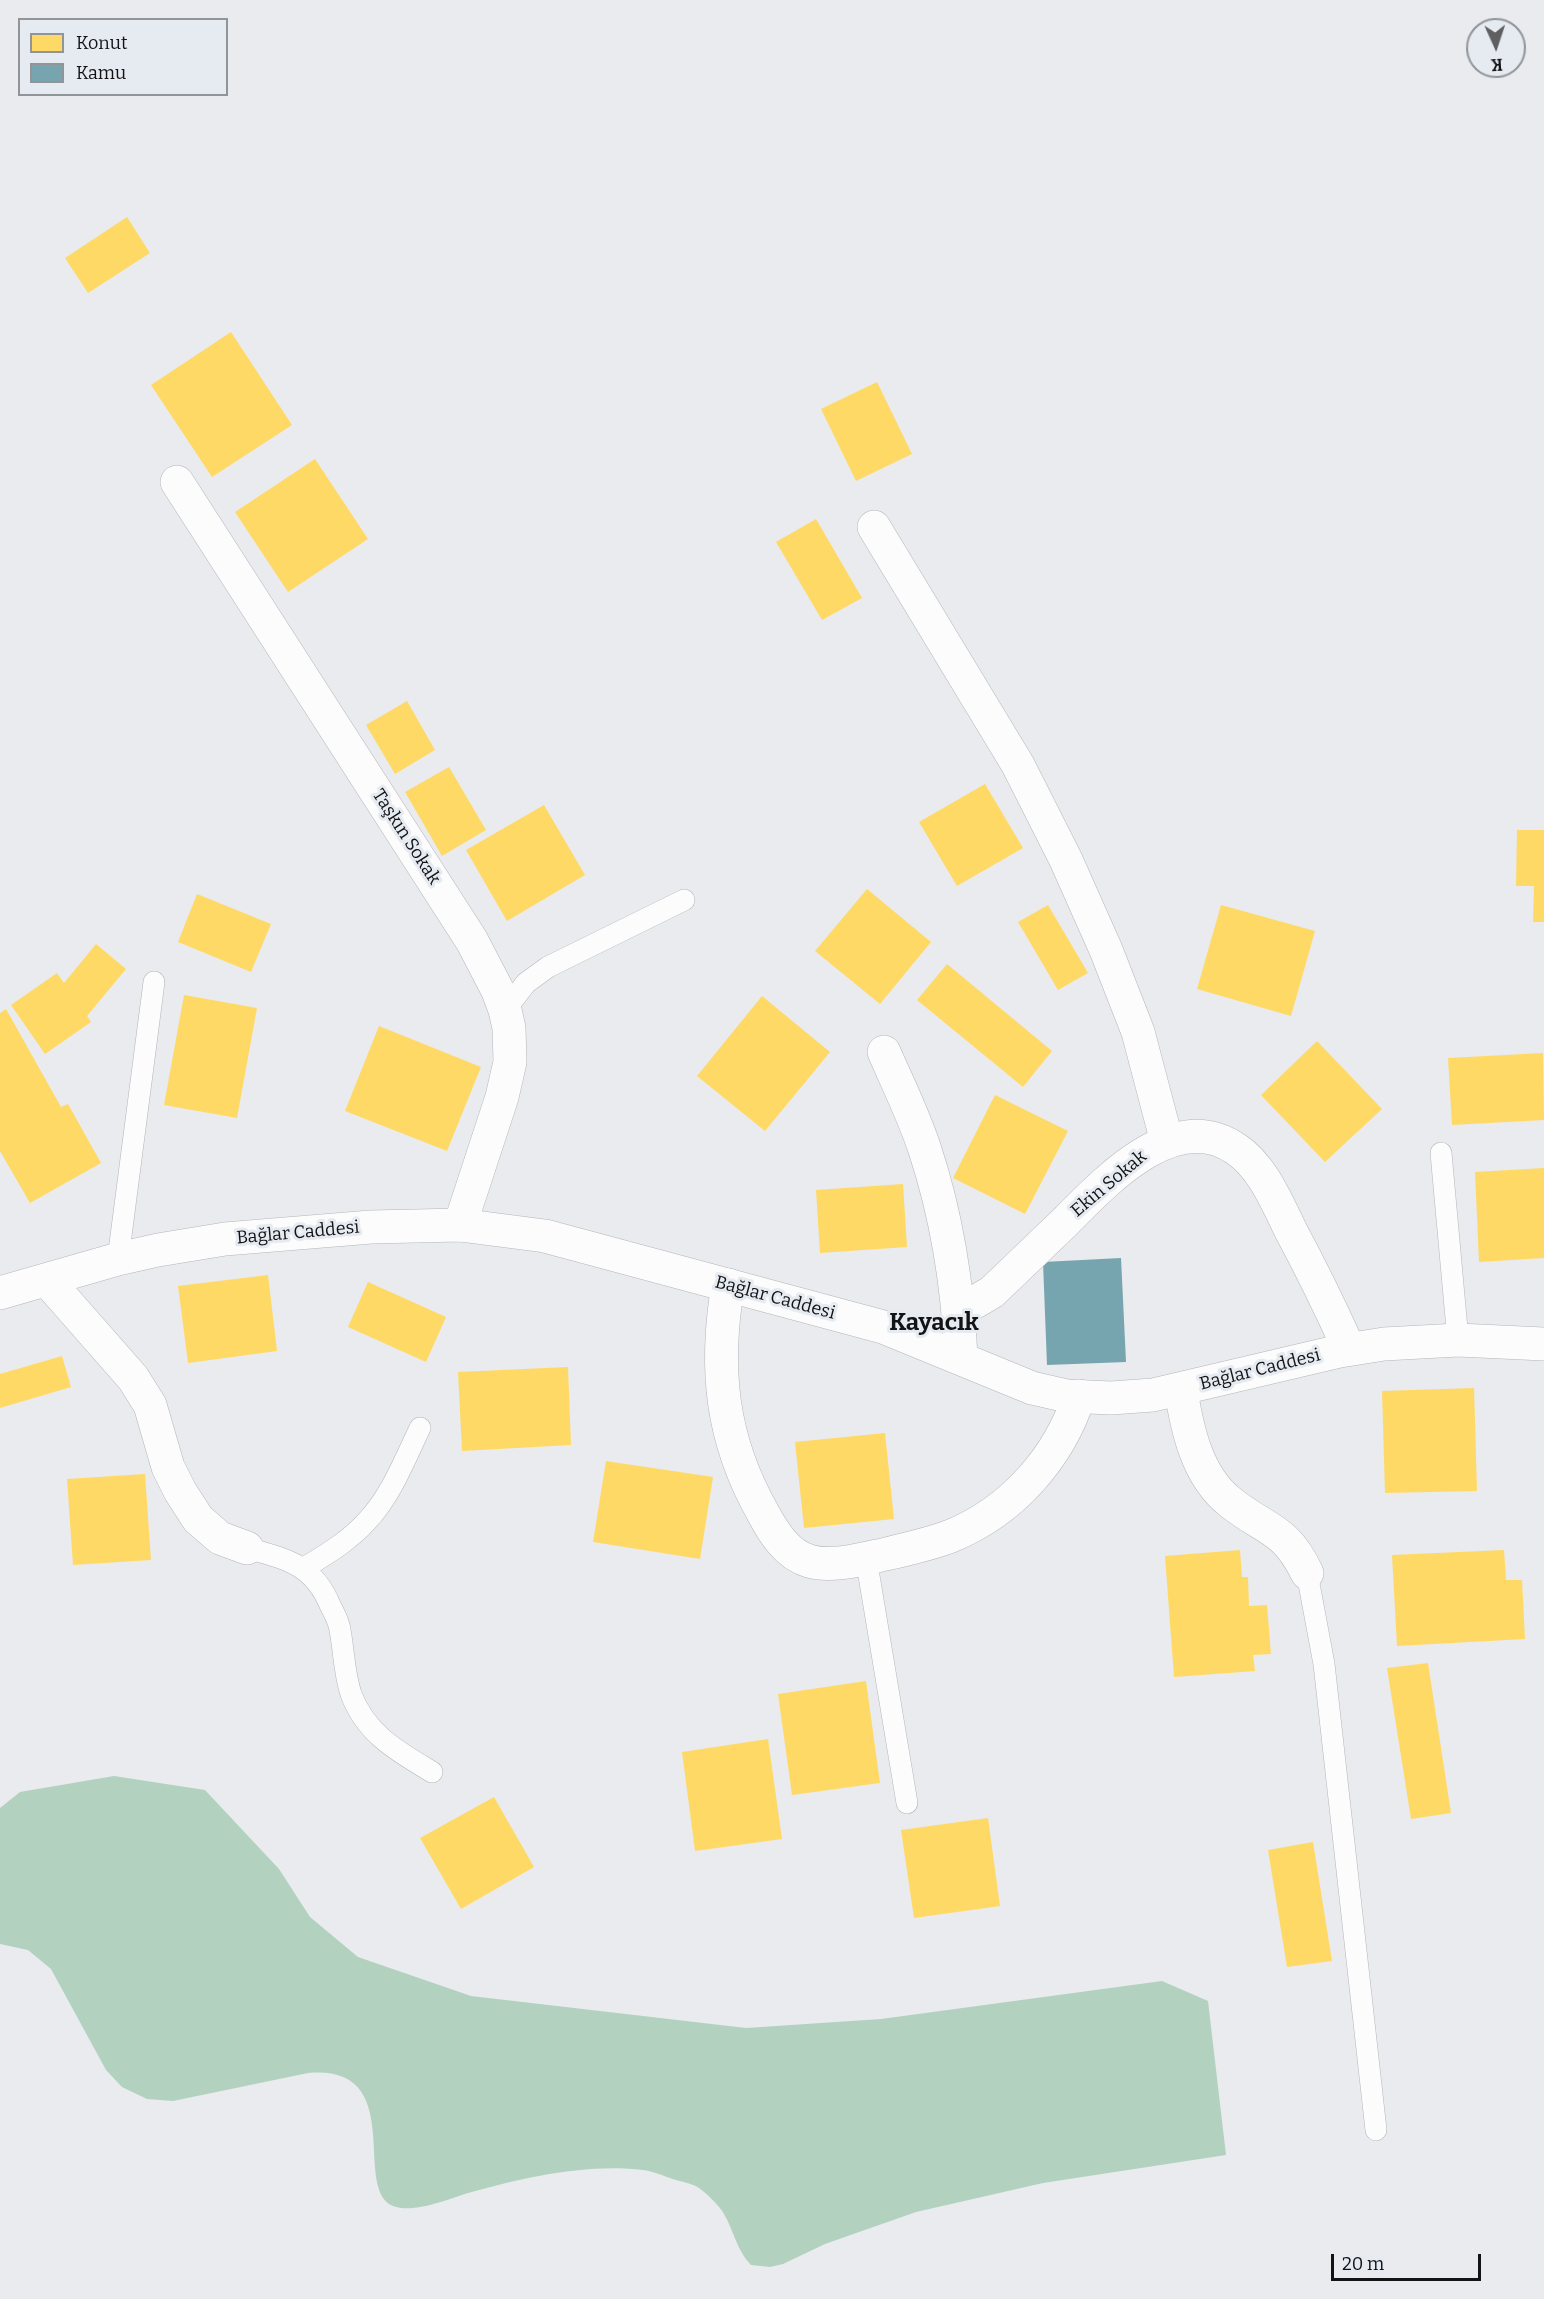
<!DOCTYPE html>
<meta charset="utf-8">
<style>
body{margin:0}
#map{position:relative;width:1544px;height:2299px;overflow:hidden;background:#e9ebee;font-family:Bitter,serif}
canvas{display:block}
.legend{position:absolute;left:18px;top:18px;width:210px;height:78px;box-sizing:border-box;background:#e6eaf1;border:2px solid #919499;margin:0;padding:8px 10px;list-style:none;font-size:18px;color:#121315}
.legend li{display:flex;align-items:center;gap:12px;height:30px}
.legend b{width:30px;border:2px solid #919499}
.north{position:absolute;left:1466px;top:18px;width:60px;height:60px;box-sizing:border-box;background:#e6eaf1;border:2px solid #919499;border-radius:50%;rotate:177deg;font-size:16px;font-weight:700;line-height:24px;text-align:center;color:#121315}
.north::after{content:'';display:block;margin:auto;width:21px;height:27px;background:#5d5f61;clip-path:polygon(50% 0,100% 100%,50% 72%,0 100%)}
.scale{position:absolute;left:1331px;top:2254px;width:150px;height:27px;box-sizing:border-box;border:3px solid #121315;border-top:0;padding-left:8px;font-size:18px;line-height:21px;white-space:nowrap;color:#121315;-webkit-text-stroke:4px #e6eaf1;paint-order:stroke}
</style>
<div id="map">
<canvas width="1544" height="2299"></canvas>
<ul class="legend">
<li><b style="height:16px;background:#ffd966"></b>Konut</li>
<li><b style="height:16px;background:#76a5af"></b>Kamu</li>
</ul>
<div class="north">K</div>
<div class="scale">20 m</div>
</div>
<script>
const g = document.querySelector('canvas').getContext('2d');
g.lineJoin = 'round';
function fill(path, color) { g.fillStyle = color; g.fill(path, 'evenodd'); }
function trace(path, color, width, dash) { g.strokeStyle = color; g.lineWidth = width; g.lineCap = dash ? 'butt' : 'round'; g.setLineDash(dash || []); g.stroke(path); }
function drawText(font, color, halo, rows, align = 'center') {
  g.font = font + ' Bitter,serif'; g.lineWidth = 6; g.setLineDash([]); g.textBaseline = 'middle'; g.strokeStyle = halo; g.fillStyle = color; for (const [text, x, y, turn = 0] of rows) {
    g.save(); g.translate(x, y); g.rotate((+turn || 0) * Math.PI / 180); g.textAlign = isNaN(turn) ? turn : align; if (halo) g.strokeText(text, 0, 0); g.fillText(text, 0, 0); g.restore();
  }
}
const forest = new Path2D(`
 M 114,1776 L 205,1790 L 279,1869 L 310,1917 L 358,1957 L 471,1996 L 746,2028 L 881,2019 L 1162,1981 L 1208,2001 L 1226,2155 L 1043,2183 L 916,2212 L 825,2244 L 783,2264 L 770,2267 L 751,2265 C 737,2251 734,2231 724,2214 C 719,2205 707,2194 699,2188 C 692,2183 681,2182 673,2179 C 663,2176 653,2171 643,2170 C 587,2163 521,2178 468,2193 C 448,2199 414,2214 393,2206 C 351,2189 409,2064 308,2073 L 173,2101 L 147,2099 L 122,2087 L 106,2070 L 51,1969 L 28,1950 L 0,1944 L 0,1808 L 20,1792 Z`);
const homes = new Path2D(`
 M 127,217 L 150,253 L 88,293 L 65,258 Z
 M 231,332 L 292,425 L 212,477 L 151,385 Z
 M 877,382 L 912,454 L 856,481 L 821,409 Z
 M 315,459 L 368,539 L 288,592 L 235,512 Z
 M 816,519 L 862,598 L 822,620 L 776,542 Z
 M 407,701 L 435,750 L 395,774 L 366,725 Z
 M 449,767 L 486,830 L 442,856 L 405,792 Z
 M 985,784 L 1023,848 L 957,886 L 919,822 Z
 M 544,805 L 585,875 L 507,921 L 466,850 Z
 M 1517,830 L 1544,830 L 1544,922 L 1533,922 L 1534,886 L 1516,886 Z
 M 867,889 L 931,942 L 880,1004 L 815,951 Z
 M 197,894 L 271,924 L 251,972 L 178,942 Z
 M 1048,905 L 1088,973 L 1058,990 L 1018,922 Z
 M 1221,905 L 1315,931 L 1291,1016 L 1197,989 Z
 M 96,944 L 126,969 L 87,1016 L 91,1022 L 45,1054 L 11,1005 L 57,973 L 64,983 Z
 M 947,964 L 1052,1051 L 1023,1087 L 917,1000 Z
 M 184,995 L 257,1008 L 237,1118 L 164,1105 Z
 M 762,996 L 830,1052 L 765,1131 L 697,1076 Z
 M 6,1009 L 61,1107 L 68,1104 L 101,1163 L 30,1203 L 0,1151 L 0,1013 Z
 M 379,1026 L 481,1067 L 447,1151 L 345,1111 Z
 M 1317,1041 L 1382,1109 L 1325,1162 L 1261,1095 Z
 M 1543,1053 L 1544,1120 L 1452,1125 L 1448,1058 Z
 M 995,1095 L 1068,1131 L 1025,1214 L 953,1178 Z
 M 1544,1168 L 1544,1258 L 1479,1262 L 1475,1172 Z
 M 903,1184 L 907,1247 L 820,1253 L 816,1190 Z
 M 268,1275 L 277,1351 L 188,1363 L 178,1286 Z
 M 368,1282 L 446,1317 L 426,1362 L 348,1327 Z
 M 62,1356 L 71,1387 L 0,1408 L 0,1374 Z
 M 568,1367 L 571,1445 L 462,1451 L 458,1372 Z
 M 1474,1388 L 1477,1491 L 1385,1493 L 1382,1391 Z
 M 885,1433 L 894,1519 L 804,1528 L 795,1442 Z
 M 606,1461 L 713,1477 L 700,1559 L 593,1542 Z
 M 145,1474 L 151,1560 L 73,1565 L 67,1479 Z
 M 1240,1550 L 1242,1577 L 1248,1577 L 1249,1606 L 1267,1605 L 1271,1654 L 1253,1655 L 1255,1671 L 1174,1677 L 1165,1556 Z
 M 1504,1550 L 1506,1580 L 1522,1580 L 1525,1639 L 1397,1646 L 1392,1555 Z
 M 1428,1663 L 1451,1813 L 1411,1819 L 1387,1668 Z
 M 866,1681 L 880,1783 L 792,1795 L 778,1694 Z
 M 768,1739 L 782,1839 L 695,1851 L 682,1752 Z
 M 494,1797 L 534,1867 L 461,1909 L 420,1838 Z
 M 988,1818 L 1000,1906 L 914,1918 L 901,1830 Z
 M 1313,1842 L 1332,1961 L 1287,1967 L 1268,1850 Z`);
const public = new Path2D(`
 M 1121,1258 L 1126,1362 L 1047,1365 L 1043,1262 Z`);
const service = new Path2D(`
 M 505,1010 L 526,983 L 548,967 L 684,900
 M 1441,1153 L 1458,1340
 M 118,1259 L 154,982
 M 247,1548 C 286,1559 313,1564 330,1605 C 334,1613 339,1621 340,1630 C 344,1651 344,1673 351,1694 C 366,1734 397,1751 432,1772
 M 866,1558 L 907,1803
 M 304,1568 C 327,1554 349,1541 367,1521 C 391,1496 405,1459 420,1428
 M 1307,1573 L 1324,1664 L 1376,2130`);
const minor = new Path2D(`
 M 177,482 L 472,941 L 498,991 L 505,1010 L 509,1028 L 510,1062 L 502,1097 L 460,1225
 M 874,527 L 1018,765 L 1066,860 L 1106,950 L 1138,1032 L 1167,1142
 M 884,1052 C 898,1084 914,1116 925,1150 C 947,1217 958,1287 961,1358
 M 47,1280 L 133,1378 L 150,1405 L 168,1467 L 180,1491 L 198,1519 L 220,1538 L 247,1548
 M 728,1285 C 714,1368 721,1439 763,1513 C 773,1532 787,1555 809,1561 C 832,1568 863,1559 886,1554 C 908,1549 930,1544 951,1536 C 1012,1511 1059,1458 1079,1396
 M 959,1306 L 975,1302 L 992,1292 C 1016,1269 1040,1246 1064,1223 C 1104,1183 1174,1106 1236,1149 C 1263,1167 1277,1203 1291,1231 C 1312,1270 1331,1309 1349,1349
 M 1181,1390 C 1187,1429 1197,1476 1230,1502 C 1266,1531 1285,1527 1307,1573`);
const tertiary = new Path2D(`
 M 0,1293 L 118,1259 L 158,1250 L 225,1239 L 371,1227 L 460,1225 L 545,1236 L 883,1327 L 1032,1388 L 1067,1396 L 1111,1398 L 1153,1395 L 1340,1351 L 1384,1344 L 1458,1340 L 1544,1344`);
const streetNames = [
 ["Taşkın Sokak",406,837,57],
 ["Ekin Sokak",1109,1184,-40],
 ["Bağlar Caddesi",298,1233,-5],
 ["Bağlar Caddesi",775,1298,15],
 ["Bağlar Caddesi",1260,1370,-14]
];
const districtNames = [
 ["Kayacık",934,1323]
];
fill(forest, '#b2d2bf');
fill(homes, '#ffd966');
fill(public, '#76a5af');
trace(service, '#b3b5b8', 22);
trace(minor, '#b3b5b8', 34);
trace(tertiary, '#b3b5b8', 34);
trace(service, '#fcfcfc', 21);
trace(minor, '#fcfcfc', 33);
trace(tertiary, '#fcfcfc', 33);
drawText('18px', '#121315', '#e6eaf1', streetNames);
drawText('bold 24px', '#121315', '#e6eaf1', districtNames);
</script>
